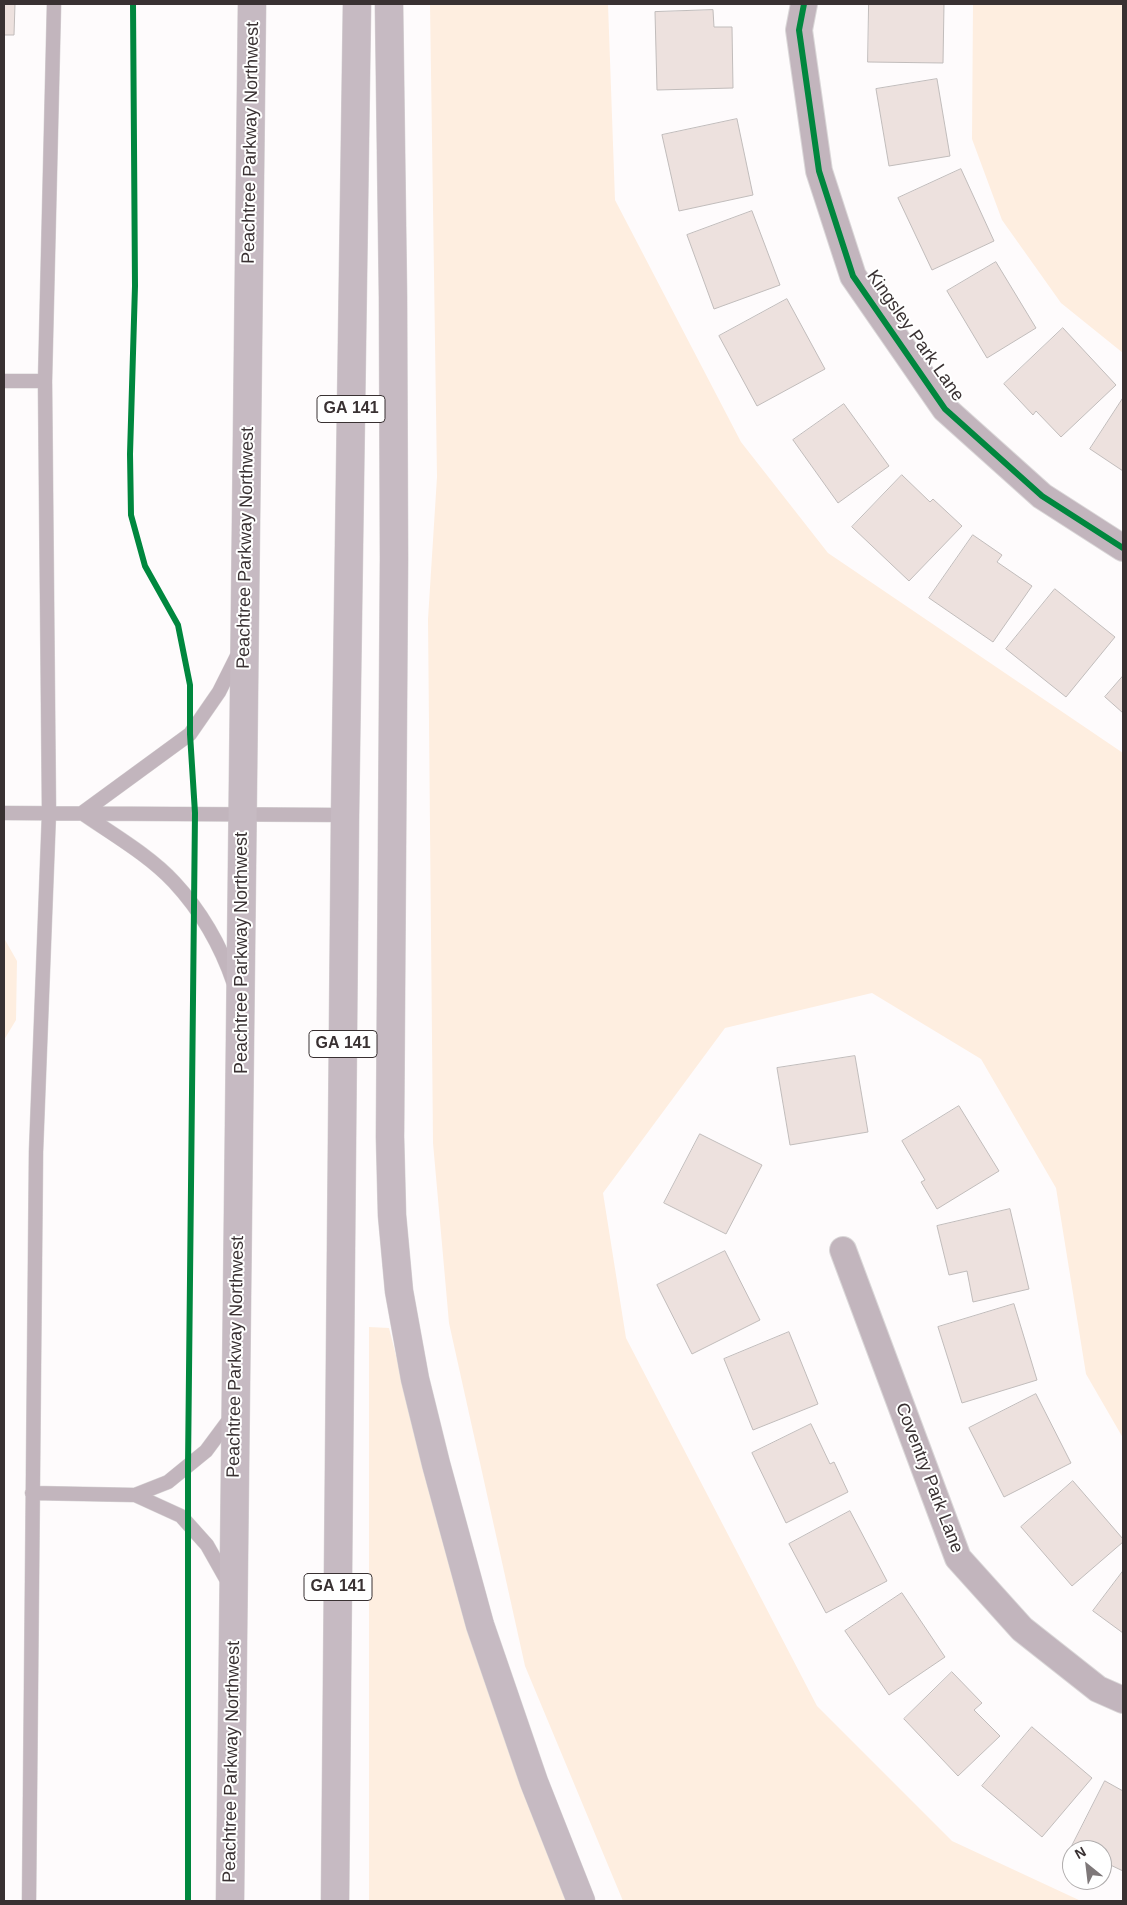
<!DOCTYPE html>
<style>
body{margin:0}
#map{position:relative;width:1127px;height:1905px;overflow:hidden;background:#fefbfc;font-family:Arial,sans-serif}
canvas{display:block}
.frame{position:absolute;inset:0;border:5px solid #393132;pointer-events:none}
.north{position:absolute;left:1062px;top:1840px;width:50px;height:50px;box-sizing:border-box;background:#fff;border:1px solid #b0adad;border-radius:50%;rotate:331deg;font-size:14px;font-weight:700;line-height:20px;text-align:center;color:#393132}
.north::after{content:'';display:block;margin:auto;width:18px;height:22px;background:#7e7879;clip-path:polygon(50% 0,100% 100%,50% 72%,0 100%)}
</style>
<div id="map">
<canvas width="1127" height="1905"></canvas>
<div class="frame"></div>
<div class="north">N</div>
</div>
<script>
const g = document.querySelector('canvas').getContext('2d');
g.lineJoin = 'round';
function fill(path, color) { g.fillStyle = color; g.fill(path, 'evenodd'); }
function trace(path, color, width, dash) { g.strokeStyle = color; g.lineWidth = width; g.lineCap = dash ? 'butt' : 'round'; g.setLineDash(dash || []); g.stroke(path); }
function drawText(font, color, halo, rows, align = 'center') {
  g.font = font + ' Arial,sans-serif'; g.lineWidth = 4; g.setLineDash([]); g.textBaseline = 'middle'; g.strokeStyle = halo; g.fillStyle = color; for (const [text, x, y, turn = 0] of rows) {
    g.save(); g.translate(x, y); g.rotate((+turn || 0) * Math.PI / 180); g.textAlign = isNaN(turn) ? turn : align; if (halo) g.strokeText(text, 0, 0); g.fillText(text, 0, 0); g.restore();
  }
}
const green = new Path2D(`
 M 430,4 L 608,4 L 615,200 L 741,442 L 828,553 L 1123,753 L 1123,1438 L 1086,1374 L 1056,1188 L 981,1059 L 872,993 L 725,1028 L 603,1193 L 626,1338 L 817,1706 L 952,1841 L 1081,1901 L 623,1901 L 525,1666 L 449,1323 L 433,1143 L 428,619 L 437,477 Z
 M 973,4 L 1123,4 L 1123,353 L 1061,303 L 1002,220 L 972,139 Z
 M 4,938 L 17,961 L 16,1020 L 4,1040 Z
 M 369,1327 L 389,1328 L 434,1505 L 502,1729 L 535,1823 L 567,1901 L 369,1901 Z`);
const building = new Path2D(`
 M 4,4 L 15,4 L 14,35 L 4,35 Z
 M 869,4 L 944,4 L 943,63 L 868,62 Z
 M 713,10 L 714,27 L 732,27 L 733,88 L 657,90 L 655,12 Z
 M 937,79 L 950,156 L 889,166 L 876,89 Z
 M 737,119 L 753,195 L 679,211 L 662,135 Z
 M 961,169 L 994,241 L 932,270 L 898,198 Z
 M 752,211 L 780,285 L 714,309 L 687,235 Z
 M 996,262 L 1036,328 L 987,358 L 947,291 Z
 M 787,299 L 825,369 L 757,406 L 719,336 Z
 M 1063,328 L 1116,385 L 1061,437 L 1036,411 L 1033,415 L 1004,384 Z
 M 1123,398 L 1123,471 L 1090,449 Z
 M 844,404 L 889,466 L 838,503 L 793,440 Z
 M 902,475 L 930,502 L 933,499 L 962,526 L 909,581 L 852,527 Z
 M 973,535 L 1002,555 L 997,562 L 1032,586 L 993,642 L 929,598 Z
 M 1055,589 L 1115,637 L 1066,697 L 1006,649 Z
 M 1123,676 L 1123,713 L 1105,697 Z
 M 855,1056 L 868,1132 L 790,1145 L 777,1068 Z
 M 959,1106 L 999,1171 L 937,1209 L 921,1182 L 925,1180 L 902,1141 Z
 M 700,1134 L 762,1165 L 726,1234 L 664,1203 Z
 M 1010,1209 L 1029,1289 L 973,1302 L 967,1271 L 949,1275 L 937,1226 Z
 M 725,1251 L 760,1320 L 692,1354 L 657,1285 Z
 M 1014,1304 L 1037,1380 L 962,1403 L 938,1327 Z
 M 789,1332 L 818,1404 L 753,1430 L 724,1359 Z
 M 1036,1394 L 1071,1463 L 1004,1497 L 969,1428 Z
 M 811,1424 L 830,1464 L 834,1462 L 848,1492 L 786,1523 L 752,1453 Z
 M 1073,1481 L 1123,1539 L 1123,1542 L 1072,1586 L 1021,1527 Z
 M 850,1511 L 887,1581 L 826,1613 L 789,1544 Z
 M 1123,1571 L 1123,1633 L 1093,1611 Z
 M 902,1593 L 945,1657 L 889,1695 L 845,1631 Z
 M 952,1672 L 982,1703 L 974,1710 L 1000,1736 L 958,1776 L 904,1719 Z
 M 1032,1727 L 1092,1778 L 1042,1837 L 982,1786 Z
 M 1105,1781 L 1123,1791 L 1123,1871 L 1102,1861 L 1102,1850 L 1081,1850 L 1072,1846 Z`);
const service = new Path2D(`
 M 4,381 L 45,381
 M 4,813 L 345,815
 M 234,984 C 221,946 201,911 174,882 C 149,855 112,834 82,813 L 190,734 L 219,692 L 239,652
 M 32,1493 L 135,1495 L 168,1482 L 206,1451 L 232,1416
 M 135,1495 L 181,1516 L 207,1545 L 229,1584
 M 29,1901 L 36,1152 L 49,813 L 45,381 L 54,4`);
const minor = new Path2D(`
 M 804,4 L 799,30 L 819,171 L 853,276 L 945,409 L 1042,496 L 1123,548
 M 843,1250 L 958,1558 L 1022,1629 L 1098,1689 L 1123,1700`);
const trunk = new Path2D(`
 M 389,4 L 393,298 L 394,559 L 390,1137 L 392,1215 L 399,1291 L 415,1379 L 436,1464 L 480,1625 L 534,1782 L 581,1901
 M 230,1901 L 252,4
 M 335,1901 L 345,815 L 357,4`);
const cycleway = new Path2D(`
 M 133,4 L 135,286 L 130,454 L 131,515 L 145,566 L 178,625 L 190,685 L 190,734 L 195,813 L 188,1465 L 188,1901
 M 804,4 L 799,30 L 819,171 L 853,276 L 945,409 L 1042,496 L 1123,548`);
const shields = [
 [351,409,68],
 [343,1044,68],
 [338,1587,68]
];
const shieldNames = [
 ["GA 141",351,409],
 ["GA 141",343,1044],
 ["GA 141",338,1587]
];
const streetNames = [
 ["Peachtree Parkway Northwest",251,143,-89],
 ["Kingsley Park Lane",915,336,55],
 ["Peachtree Parkway Northwest",246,548,-89],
 ["Peachtree Parkway Northwest",242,953,-90],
 ["Peachtree Parkway Northwest",236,1357,-89],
 ["Coventry Park Lane",929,1478,69],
 ["Peachtree Parkway Northwest",232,1762,-89]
];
fill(green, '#feeee0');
fill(building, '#ede1de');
trace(building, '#c1bcbb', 1);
trace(service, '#dad7d8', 15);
trace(minor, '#dad7d8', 28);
trace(trunk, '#dad7d8', 29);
trace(service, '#c2b5bd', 14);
trace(minor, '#c2b5bd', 26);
trace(trunk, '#c6bac2', 28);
trace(cycleway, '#00873e', 6);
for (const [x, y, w] of shields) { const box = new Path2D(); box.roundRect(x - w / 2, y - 13.5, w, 27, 4); g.fillStyle = '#fff'; g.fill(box); trace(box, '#393132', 1); }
drawText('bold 16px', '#393132', null, shieldNames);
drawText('18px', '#393132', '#fff', streetNames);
</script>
